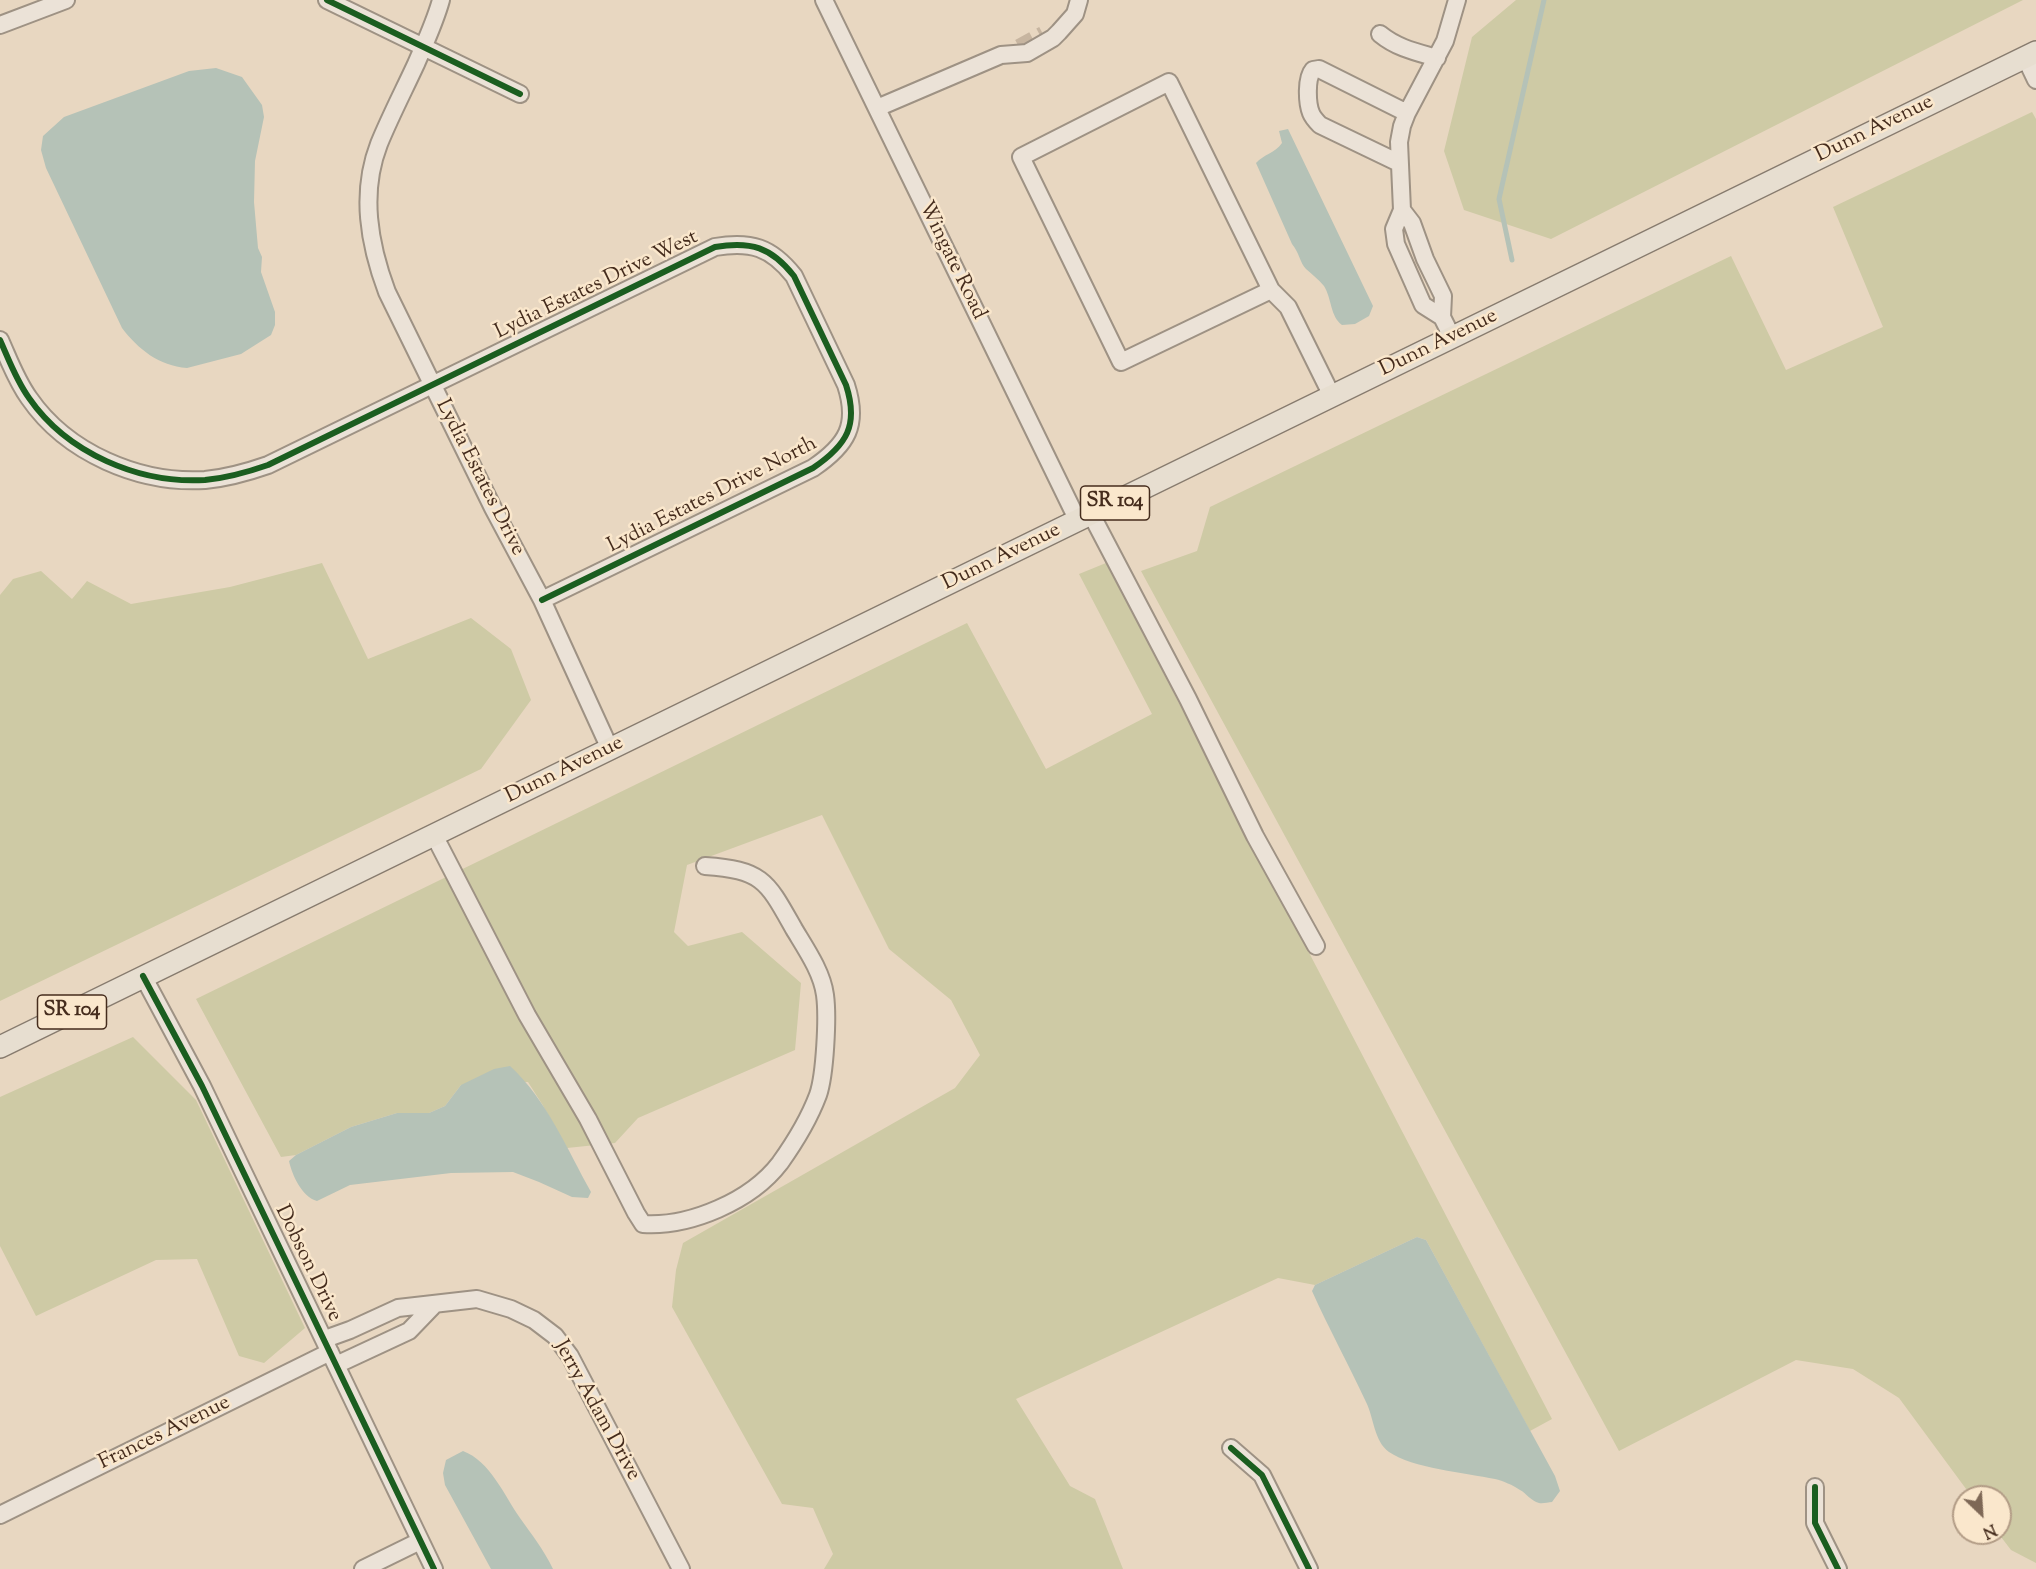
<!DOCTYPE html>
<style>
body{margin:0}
#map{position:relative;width:2036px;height:1569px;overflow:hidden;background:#e8d7c1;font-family:"Sorts Mill Goudy",serif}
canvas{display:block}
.north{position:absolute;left:1952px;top:1485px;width:60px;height:60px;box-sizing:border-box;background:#fae7cc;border:2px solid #b29c86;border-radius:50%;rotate:155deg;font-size:16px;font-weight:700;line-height:24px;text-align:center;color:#452c1d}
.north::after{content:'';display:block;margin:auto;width:21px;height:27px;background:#7e6856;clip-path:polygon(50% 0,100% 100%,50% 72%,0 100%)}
</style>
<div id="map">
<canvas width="2036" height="1569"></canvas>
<div class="north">N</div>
</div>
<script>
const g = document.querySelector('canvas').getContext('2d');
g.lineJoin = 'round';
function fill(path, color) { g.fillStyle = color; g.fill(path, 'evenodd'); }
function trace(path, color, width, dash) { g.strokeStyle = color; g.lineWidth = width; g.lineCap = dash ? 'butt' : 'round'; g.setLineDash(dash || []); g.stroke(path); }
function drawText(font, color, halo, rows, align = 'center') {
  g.font = font + ' "Sorts Mill Goudy",serif'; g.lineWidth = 5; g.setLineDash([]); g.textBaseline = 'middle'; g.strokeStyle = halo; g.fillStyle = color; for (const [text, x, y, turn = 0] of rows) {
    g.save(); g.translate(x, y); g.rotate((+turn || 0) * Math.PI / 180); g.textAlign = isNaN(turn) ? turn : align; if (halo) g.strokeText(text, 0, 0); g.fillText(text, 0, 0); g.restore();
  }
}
const green = new Path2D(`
 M 1516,0 L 2023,0 L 1551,239 L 1464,210 L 1444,151 L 1472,37 Z
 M 2032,112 L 2036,119 L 2036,1563 L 2011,1550 L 1998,1533 L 2000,1533 L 2000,1497 L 1972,1497 L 1899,1398 L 1853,1369 L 1796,1360 L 1619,1451 L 1141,571 L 1197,551 L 1210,507 L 1731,256 L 1786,370 L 1883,327 L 1833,207 Z
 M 322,563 L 368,659 L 471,618 L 511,649 L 531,700 L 481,769 L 0,1001 L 0,595 L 13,579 L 41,571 L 72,599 L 87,581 L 131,604 L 230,587 Z
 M 1106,563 L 1552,1419 L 1530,1431 L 1426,1240 L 1417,1237 L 1315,1285 L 1278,1278 L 1016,1399 L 1070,1486 L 1095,1499 L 1123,1569 L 824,1569 L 833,1554 L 813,1508 L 782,1504 L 672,1307 L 676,1270 L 683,1243 L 955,1088 L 980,1055 L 951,1000 L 889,949 L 822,815 L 687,865 L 674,932 L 688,946 L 742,932 L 801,983 L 795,1050 L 638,1118 L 615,1143 L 567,1148 L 542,1104 L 528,1082 L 461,1085 L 445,1106 L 429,1113 L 397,1113 L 351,1127 L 296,1155 L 281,1157 L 196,999 L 967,623 L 1046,769 L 1152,714 L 1079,574 Z
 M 133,1037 L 196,1100 L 305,1328 L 264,1363 L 239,1356 L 197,1259 L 156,1260 L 36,1316 L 0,1246 L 0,1097 Z`);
const water = new Path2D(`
 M 216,68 L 242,77 L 262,105 L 264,117 L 255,161 L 254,202 L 258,248 L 262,257 L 261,272 L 275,312 L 275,325 L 271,335 L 241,354 L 187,368 C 159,366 138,349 122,328 L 46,168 L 41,150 L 43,136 L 64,117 L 189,71 Z
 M 1288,129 L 1373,306 L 1369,316 L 1355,324 L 1342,325 C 1330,316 1332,299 1324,286 C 1319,280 1312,274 1306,269 C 1300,263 1299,252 1292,244 L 1256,163 C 1264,154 1274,154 1282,143 L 1279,131 Z
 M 510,1066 C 547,1100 567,1149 591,1192 L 588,1198 L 572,1197 L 539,1182 L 513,1172 L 451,1173 L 350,1185 L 317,1201 C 302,1197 292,1175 289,1161 L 296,1155 L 351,1127 L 397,1113 L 429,1113 L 445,1106 L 461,1085 L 494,1069 Z
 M 1417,1237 L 1426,1240 L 1555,1476 L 1560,1491 L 1552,1502 C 1548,1502 1543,1504 1539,1503 C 1531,1501 1526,1493 1520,1490 C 1513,1485 1503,1481 1495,1479 C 1466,1473 1412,1468 1389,1452 C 1374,1441 1374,1418 1366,1402 C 1349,1365 1329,1329 1312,1291 L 1315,1285 Z
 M 463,1451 C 490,1461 504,1495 520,1518 C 532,1535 544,1550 553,1569 L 491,1569 L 445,1485 L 443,1473 L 446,1460 Z`);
const stream = new Path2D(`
 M 1512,260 L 1499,199 L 1544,0`);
const minorTunnel = new Path2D(`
 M 1019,47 L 1043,34`);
const minor = new Path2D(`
 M 327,0 L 520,94
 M 441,0 C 435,22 425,43 416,64 C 404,90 390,117 379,144 C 360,193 369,244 387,292 L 493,508 L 542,600 L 610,749
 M 824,0 L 1078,521
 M 0,25 L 66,0
 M 1380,34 C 1397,48 1416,52 1437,58
 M 2025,57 L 2036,80
 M 877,108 L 1001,55 L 1027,53 L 1053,38 L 1059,32 L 1075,14 L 1079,0
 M 1399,163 L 1320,125 C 1316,121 1313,118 1311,113 C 1307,103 1306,78 1313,70 L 1319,69 L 1407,113
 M 1402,210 L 1399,142 L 1402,126 L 1407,113 L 1445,41 L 1457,0
 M 1271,290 L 1121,362 L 1021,157 L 1169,82 L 1271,290 L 1288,307 L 1332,396
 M 1442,317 L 1423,305 L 1396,244 L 1394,229 L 1402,210 L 1412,223 L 1425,259 L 1443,296 L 1442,317 L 1452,337
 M 0,340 C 9,360 16,380 29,398 C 67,453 139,484 205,480 C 227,478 248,472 268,465 L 715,247 C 751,241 771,247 794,276 L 846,385 C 859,425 847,445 813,468 L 542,600
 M 1091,514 L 1188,699 L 1255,836 L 1316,946
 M 434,835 L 527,1015 L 588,1119 L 636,1213 L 643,1224 C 690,1227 751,1201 780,1163 C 795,1142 809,1119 818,1095 C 825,1075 828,1017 825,995 C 822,972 806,949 794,929 C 767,881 763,870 705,866
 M 143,976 L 202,1086 L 434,1569
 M 325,1339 L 350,1330 L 398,1308 L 477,1299 L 511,1309 L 534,1320 L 555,1336 L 570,1356 L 681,1569
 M 336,1365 L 409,1331 L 435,1304
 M 1231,1448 L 1262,1475 L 1309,1569
 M 1815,1487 L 1815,1523 L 1838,1569
 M 0,1515 L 330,1352
 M 363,1569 L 420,1541`);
const major = new Path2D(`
 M 0,1047 L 2036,52`);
const cycleway = new Path2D(`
 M 327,0 L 520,94
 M 0,340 C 9,360 16,380 29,398 C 67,453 139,484 205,480 C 227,478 248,472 268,465 L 715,247 C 751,241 771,247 794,276 L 846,385 C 859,425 847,445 813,468 L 542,600
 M 143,976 L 202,1086 L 434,1569
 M 1231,1448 L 1262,1475 L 1309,1569
 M 1815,1487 L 1815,1523 L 1838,1569`);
const shields = [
 [1115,503,69],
 [72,1012,69]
];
const shieldNames = [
 ["SR 104",1115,503],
 ["SR 104",72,1012]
];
const streetNames = [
 ["Dunn Avenue",1875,130,-26],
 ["Wingate Road",951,261,64],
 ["Lydia Estates Drive West",597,286,-26],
 ["Dunn Avenue",1439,344,-26],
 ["Lydia Estates Drive",479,478,63],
 ["Lydia Estates Drive North",713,496,-27],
 ["Dunn Avenue",1002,558,-26],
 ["Dunn Avenue",565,771,-26],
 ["Dobson Drive",307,1264,64],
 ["Jerry Adam Drive",596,1411,61],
 ["Frances Avenue",165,1434,-26]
];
fill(green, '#cecaa5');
fill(water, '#b5c2b7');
trace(stream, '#b5c2b7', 5);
trace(minorTunnel, '#c7b5a0', 16, [16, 8]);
trace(minor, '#9e9284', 20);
trace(major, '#877b6e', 24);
trace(minor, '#ebe2d7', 16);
trace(major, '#e7ded0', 21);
trace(cycleway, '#1b5e20', 6);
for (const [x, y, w] of shields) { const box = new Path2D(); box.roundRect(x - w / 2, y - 17, w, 34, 4.5); g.fillStyle = '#fae7cc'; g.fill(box); trace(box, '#452c1d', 1.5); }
drawText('bold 20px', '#452c1d', null, shieldNames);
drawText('21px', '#452c1d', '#fae7cc', streetNames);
</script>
